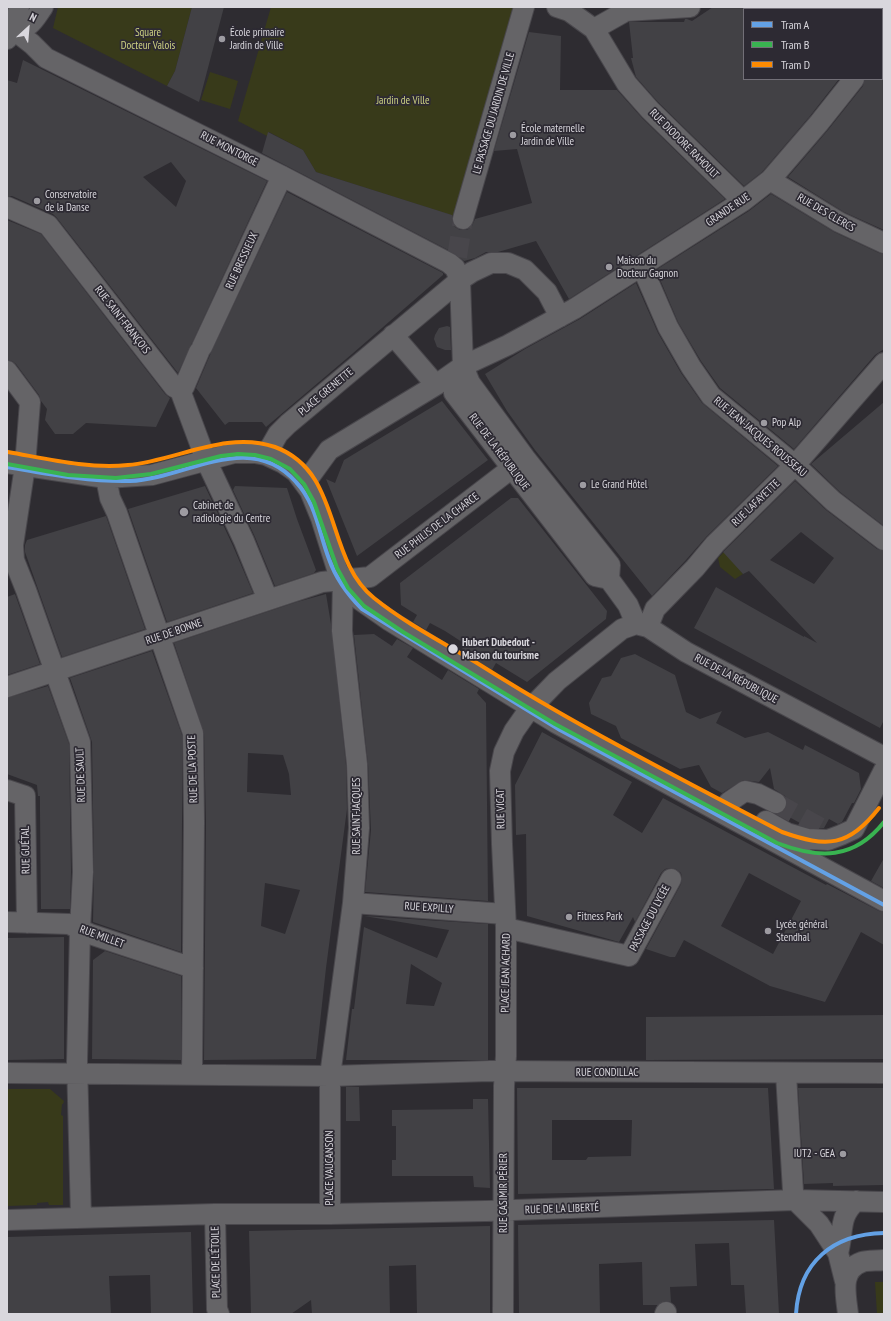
<!DOCTYPE html>
<meta charset="utf-8">
<style>
body{margin:0}
#map{position:relative;width:891px;height:1321px;overflow:hidden;background:#2e2c31;font-family:"PT Sans Narrow",sans-serif}
canvas{display:block}
.frame{position:absolute;inset:0;border:8px solid #d9d7dd;pointer-events:none}
.legend{position:absolute;left:743px;top:8px;width:140px;height:72px;box-sizing:border-box;background:#2d2a33;border:1px solid #726f77;margin:0;padding:5px 7px;list-style:none;font-size:12px;color:#d9d7dd}
.legend li{display:flex;align-items:center;gap:8px;height:20px}
.legend b{width:20px;border:1px solid #726f77}
.north{position:absolute;left:8px;top:8px;width:40px;height:40px;-webkit-text-stroke:3px #2d2a33;paint-order:stroke;rotate:26deg;font-size:11px;font-weight:700;line-height:16px;text-align:center;color:#d9d7dd}
.north::after{content:'';display:block;margin:auto;width:14px;height:18px;background:#d9d7dd;clip-path:polygon(50% 0,100% 100%,50% 72%,0 100%)}
</style>
<div id="map">
<canvas width="891" height="1321"></canvas>
<div class="frame"></div>
<ul class="legend">
<li><b style="height:5px;background:#63a1e5"></b>Tram A</li>
<li><b style="height:5px;background:#39b351"></b>Tram B</li>
<li><b style="height:5px;background:#fd8a02"></b>Tram D</li>
</ul>
<div class="north">N</div>
</div>
<script>
const g = document.querySelector('canvas').getContext('2d');
g.lineJoin = 'round';
function fill(path, color) { g.fillStyle = color; g.fill(path, 'evenodd'); }
function trace(path, color, width, dash) { g.strokeStyle = color; g.lineWidth = width; g.lineCap = dash ? 'butt' : 'round'; g.setLineDash(dash || []); g.stroke(path); }
function drawText(font, color, halo, rows, align = 'center') {
  g.font = font + ' "PT Sans Narrow",sans-serif'; g.lineWidth = 3.5; g.setLineDash([]); g.textBaseline = 'middle'; g.strokeStyle = halo; g.fillStyle = color; for (const [text, x, y, turn = 0] of rows) {
    g.save(); g.translate(x, y); g.rotate((+turn || 0) * Math.PI / 180); g.textAlign = isNaN(turn) ? turn : align; if (halo) g.strokeText(text, 0, 0); g.fillText(text, 0, 0); g.restore();
  }
}
const green = new Path2D(`
 M 58,7 L 192,7 L 175,71 L 167,86 L 53,28 Z
 M 271,7 L 531,7 L 470,221 L 316,172 L 303,150 L 269,132 L 267,136 L 238,121 Z
 M 210,72 L 238,81 L 230,109 L 201,100 Z
 M 724,552 L 743,574 L 735,579 L 720,567 L 718,558 Z
 M 7,1089 L 50,1089 L 64,1101 L 63,1104 L 62,1104 L 61,1115 L 63,1116 L 63,1205 L 49,1205 L 48,1202 L 37,1203 L 37,1205 L 7,1206 Z
 M 875,1282 L 884,1282 L 884,1314 L 877,1314 Z`);
const building = new Path2D(`
 M 192,7 L 224,7 L 199,102 L 167,86 L 175,71 Z
 M 713,7 L 744,7 L 744,79 L 839,79 L 810,116 L 762,172 L 744,186 L 658,102 L 636,77 L 631,58 L 633,58 L 629,22 L 684,22 L 685,19 L 687,19 L 692,21 Z
 M 529,32 L 561,36 L 560,90 L 617,90 L 642,118 L 725,199 L 569,299 L 536,241 L 498,252 L 486,252 L 475,258 L 464,261 L 454,253 L 262,153 L 268,132 L 303,150 L 316,172 L 452,215 L 452,222 L 455,227 L 460,230 L 466,230 L 471,228 L 475,219 L 532,203 L 517,149 L 494,151 Z
 M 23,60 L 267,181 L 178,373 L 57,218 L 53,214 L 12,196 L 7,196 L 7,80 L 17,83 ZM 171,162 L 186,181 L 176,207 L 143,177 Z
 M 865,79 L 884,79 L 884,230 L 844,212 L 788,177 L 828,130 L 863,86 Z
 M 287,192 L 443,273 L 443,275 L 352,354 L 266,427 L 262,422 L 229,422 L 225,425 L 196,388 L 210,355 Z
 M 771,194 L 834,232 L 879,253 L 884,254 L 884,349 L 875,355 L 794,449 L 720,388 L 701,361 L 678,322 L 656,270 L 749,211 Z
 M 7,220 L 41,234 L 165,394 L 170,398 L 156,427 L 86,423 L 73,434 L 55,434 L 45,420 L 47,409 L 41,401 L 39,395 L 16,364 L 12,361 L 7,360 Z
 M 636,283 L 658,333 L 681,373 L 702,403 L 778,466 L 707,536 L 686,560 L 652,596 L 535,450 L 507,411 L 485,374 L 525,349 L 580,319 Z
 M 447,326 L 450,327 L 451,350 L 445,350 L 437,347 L 434,339 L 435,335 L 439,328 Z
 M 442,401 L 488,460 L 357,556 L 326,479 L 335,483 L 344,460 Z
 M 884,402 L 884,526 L 840,492 L 811,464 Z
 M 795,481 L 826,510 L 877,549 L 884,551 L 884,720 L 880,728 L 694,628 L 716,587 L 804,637 L 804,636 L 817,643 L 749,571 L 743,574 L 723,552 ZM 801,532 L 834,558 L 814,584 L 770,560 Z
 M 205,486 L 233,546 L 253,593 L 167,622 L 128,509 Z
 M 235,486 L 287,488 L 297,519 L 316,570 L 314,573 L 275,586 L 255,537 L 233,490 Z
 M 511,498 L 518,498 L 607,611 L 606,619 L 527,682 L 496,663 L 492,670 L 461,651 L 465,644 L 445,631 L 430,623 L 426,630 L 413,622 L 417,615 L 401,605 L 400,583 Z
 M 106,516 L 145,629 L 62,657 L 25,552 L 25,545 L 27,540 Z
 M 15,594 L 40,664 L 7,675 L 7,597 Z
 M 326,594 L 331,624 L 346,765 L 347,809 L 326,968 L 316,1059 L 204,1060 L 206,822 L 204,733 L 174,643 L 297,602 ZM 248,753 L 283,755 L 289,774 L 291,795 L 247,792 ZM 265,883 L 300,890 L 285,934 L 261,926 Z
 M 374,634 L 392,646 L 397,639 L 413,648 L 407,657 L 442,680 L 448,670 L 479,689 L 477,693 L 486,703 L 488,901 L 365,892 L 371,830 L 368,764 L 354,635 Z
 M 152,651 L 182,735 L 182,822 L 181,952 L 93,922 L 94,872 L 92,742 L 70,678 Z
 M 635,654 L 675,675 L 686,712 L 700,719 L 722,711 L 716,723 L 745,738 L 768,732 L 803,750 L 805,745 L 859,773 L 861,789 L 854,803 L 852,803 L 842,822 L 838,824 L 829,819 L 824,828 L 810,828 L 801,825 L 800,823 L 782,813 L 786,808 L 787,802 L 785,796 L 774,789 L 770,768 L 759,782 L 743,780 L 722,793 L 711,787 L 699,765 L 680,769 L 621,738 L 616,726 L 591,714 L 589,703 L 602,678 L 611,676 L 621,658 Z
 M 48,686 L 69,744 L 71,872 L 70,909 L 41,909 L 40,812 L 40,796 L 38,796 L 37,785 L 7,774 L 7,698 Z
 M 542,732 L 632,782 L 613,815 L 642,833 L 663,798 L 826,885 L 827,884 L 879,911 L 884,912 L 884,945 L 861,932 L 825,1002 L 770,986 L 684,940 L 675,957 L 670,957 L 646,949 L 681,884 L 682,878 L 681,873 L 676,869 L 670,868 L 665,869 L 661,873 L 635,922 L 633,917 L 619,942 L 527,916 L 526,834 L 516,835 L 515,785 ZM 749,873 L 801,901 L 773,954 L 721,926 Z
 M 884,858 L 884,888 L 871,881 Z
 M 364,916 L 488,924 L 488,1060 L 346,1060 L 352,1009 L 354,1009 L 364,927 L 437,958 L 449,930 ZM 411,964 L 442,983 L 434,1006 L 406,1004 Z
 M 64,937 L 64,1059 L 7,1060 L 7,938 Z
 M 105,951 L 181,976 L 181,1060 L 92,1059 L 93,960 Z
 M 884,1015 L 884,1059 L 646,1060 L 646,1017 Z
 M 346,1087 L 359,1087 L 360,1121 L 346,1121 Z
 M 517,1088 L 768,1088 L 774,1189 L 518,1194 ZM 552,1120 L 632,1120 L 631,1156 L 588,1157 L 586,1160 L 552,1160 Z
 M 798,1088 L 884,1088 L 884,1185 L 833,1186 L 833,1183 L 804,1184 Z
 M 473,1099 L 488,1099 L 490,1188 L 474,1187 L 473,1176 L 392,1176 L 392,1160 L 396,1160 L 396,1126 L 392,1126 L 392,1110 L 473,1109 Z
 M 774,1220 L 779,1314 L 746,1314 L 744,1285 L 731,1285 L 729,1243 L 695,1244 L 697,1286 L 670,1287 L 671,1302 L 665,1301 L 658,1305 L 643,1305 L 642,1262 L 599,1264 L 600,1314 L 519,1314 L 518,1225 Z
 M 490,1226 L 490,1314 L 417,1314 L 416,1265 L 389,1266 L 390,1314 L 312,1314 L 311,1300 L 291,1314 L 251,1314 L 249,1231 Z
 M 191,1232 L 193,1314 L 151,1314 L 150,1275 L 109,1276 L 111,1314 L 7,1314 L 7,1237 Z`);
const minorTunnel = new Path2D(`
 M 457,257 L 463,219
 M 776,803 L 823,829`);
const minor = new Path2D(`
 M 557,7 L 569,11 L 594,29 L 627,84 L 650,110 L 743,201
 M 876,9 L 877,7
 M 594,29 L 626,11 L 690,7
 M 14,30 L 32,44 L 46,58 L 282,176 L 449,263 L 455,268 L 460,280 L 463,366 L 454,393 L 595,576 L 609,579
 M 14,30 C 32,27 33,21 43,7
 M 7,39 L 14,30 L 19,7
 M 882,50 L 884,51
 M 770,180 L 839,222 L 884,243
 M 7,207 L 48,225 L 174,387 L 180,390 L 206,460 L 244,541 L 268,600
 M 463,219 L 524,7
 M 642,267 L 668,327 L 691,367 L 711,396 L 795,465 L 833,501 L 884,540
 M 393,335 L 436,385
 M 202,347 L 282,176
 M 463,366 L 470,383 L 525,458 L 610,565 L 609,579 L 628,605 L 636,624
 M 7,371 L 30,402 L 25,466 L 13,545 L 14,560 L 26,590 L 80,742 L 83,872 L 80,929 L 77,1062 L 81,1218
 M 180,390 L 184,387 L 199,352
 M 266,455 L 278,434 L 288,424 L 460,280 L 472,272 L 491,263 L 508,263 L 525,270 L 547,292 L 560,317
 M 7,463 L 106,478 L 152,475 L 234,453 L 255,453 L 266,455 L 283,463 L 296,472 L 310,491 L 321,518 L 337,569 L 343,580 L 360,600 L 390,621 L 556,723 L 884,901
 M 106,478 L 110,498 L 117,513 L 193,733 L 194,822 L 192,1074
 M 305,483 L 329,450 L 436,385 L 463,366 L 508,345 L 574,309 L 743,201 L 770,180 L 819,123 L 854,79
 M 636,624 L 648,627 L 686,652 L 884,757
 M 648,627 L 655,609 L 695,568 L 715,544 L 795,465 L 884,363
 M 7,687 L 322,582 L 370,577 L 525,458
 M 7,790 L 25,796 L 27,923
 M 729,802 L 745,791 L 758,794 L 776,803
 M 766,821 L 787,833 L 808,839 L 828,840 L 841,835 L 854,829 L 884,770
 M 353,903 L 505,914
 M 7,922 L 69,924 L 90,934 L 193,968
 M 506,928 L 629,956 L 671,879
 M 7,1073 L 330,1076 L 490,1071 L 884,1073
 M 786,1074 L 793,1191 L 795,1200
 M 795,1200 L 819,1224 L 838,1253 L 845,1281
 M 215,1214 L 217,1309 L 219,1314
 M 330,1214 L 330,1076 L 353,903 L 359,828 L 357,764 L 342,631 L 343,580
 M 7,1220 L 215,1214 L 330,1214 L 486,1211 L 795,1200 L 884,1202
 M 838,1253 C 844,1232 838,1217 856,1201
 M 503,1314 L 504,1086 L 506,1056 L 506,928 L 502,844 L 500,771 L 504,752 L 514,731 L 528,711 L 557,681 L 622,629 L 636,624
 M 665,1314 L 666,1312
 M 848,1314 C 846,1295 839,1270 862,1262 C 868,1260 877,1261 884,1260`);
const tram1 = new Path2D(`
 M 7,467 C 48,474 88,482 130,481 C 186,479 249,429 296,482 C 316,503 319,533 329,559 C 336,579 347,594 362,609 L 560,730 L 884,905
 M 796,1314 C 799,1262 833,1234 884,1233`);
const tram2 = new Path2D(`
 M 7,464 L 68,475 L 116,478 L 151,474 L 221,456 L 238,454 L 255,455 L 271,459 L 290,469 L 304,484 L 314,502 L 337,568 L 348,588 L 364,606 L 403,632 L 555,724 L 777,843 C 819,859 854,860 884,822`);
const tram3 = new Path2D(`
 M 8,452 C 48,459 88,469 128,465 C 176,461 226,430 275,447 C 343,472 324,558 374,598 C 405,623 442,642 477,663 C 504,680 532,697 560,713 C 633,755 708,793 782,832 C 827,848 849,847 879,808`);
const markers = [
 [222,39,4,"#9d9ba1"],
 [513,135,4,"#9d9ba1"],
 [37,201,4,"#9d9ba1"],
 [609,267,4,"#9d9ba1"],
 [764,423,4,"#9d9ba1"],
 [583,485,4,"#9d9ba1"],
 [184,512,5,"#9d9ba1"],
 [453,649,5.5,"#d9d7dd"],
 [569,917,4,"#9d9ba1"],
 [768,931,4,"#9d9ba1"],
 [843,1154,4,"#9d9ba1"]
];
const parkNames = [
 ["Square",148,33],
 ["Docteur Valois",148,46],
 ["Jardin de Ville",403,101]
];
const poiNames = [
 ["École primaire",230,33],
 ["Jardin de Ville",230,46],
 ["École maternelle",521,129],
 ["Jardin de Ville",521,142],
 ["Conservatoire",45,195],
 ["de la Danse",45,208],
 ["Maison du",617,261],
 ["Docteur Gagnon",617,274],
 ["Pop Alp",772,423],
 ["Le Grand Hôtel",591,485],
 ["Cabinet de",193,506],
 ["radiologie du Centre",193,519],
 ["Fitness Park",577,917],
 ["Lycée général",776,925],
 ["Stendhal",776,938],
 ["IUT2 - GEA",835,1154,"right"]
];
const streetNames = [
 ["LE PASSAGE DU JARDIN DE VILLE",494,113,-74],
 ["RUE DIODORE RAHOULT",684,144,45],
 ["RUE MONTORGE",229,149,27],
 ["GRANDE RUE",728,210,-34],
 ["RUE DES CLERCS",826,213,30],
 ["RUE BRESSIEUX",242,261,-65],
 ["RUE SAINT-FRANÇOIS",122,320,52],
 ["PLACE GRENETTE",326,392,-40],
 ["RUE JEAN-JACQUES ROUSSEAU",760,437,40],
 ["RUE DE LA RÉPUBLIQUE",499,452,53],
 ["RUE LAFAYETTE",756,503,-44],
 ["RUE PHILIS DE LA CHARCE",437,526,-37],
 ["RUE DE BONNE",174,632,-19],
 ["RUE DE LA RÉPUBLIQUE",736,679,28],
 ["RUE DE LA POSTE",193,769,-92],
 ["RUE DE SAULT",81,775,-92],
 ["RUE VICAT",501,809,-91],
 ["RUE SAINT-JACQUES",357,816,-90],
 ["RUE GUÉTAL",26,850,-91],
 ["RUE EXPILLY",429,908,4],
 ["PASSAGE DU LYCÉE",650,918,-62],
 ["RUE MILLET",102,937,20],
 ["PLACE JEAN ACHARD",506,973,-89],
 ["RUE CONDILLAC",607,1073],
 ["PLACE VAUCANSON",330,1168,-90],
 ["RUE CASIMIR PÉRIER",504,1193,-90],
 ["RUE DE LA LIBERTÉ",562,1209,-2],
 ["PLACE DE L'ÉTOILE",216,1262,-91]
];
const stopNames = [
 ["Hubert Dubedout -",462,643],
 ["Maison du tourisme",462,656]
];
fill(green, '#383a1a');
fill(building, '#424145');
trace(minorTunnel, '#48464b', 20, [20, 10]);
trace(minor, '#49474c', 22);
trace(minor, '#656467', 20);
trace(tram1, '#63a1e5', 4);
trace(tram2, '#39b351', 4);
trace(tram3, '#fd8a02', 4);
for (const [x, y, r, color] of markers) { const dot = new Path2D(); dot.arc(x, y, r, 0, 2 * Math.PI); g.fillStyle = color; g.fill(dot); trace(dot, '#2d2a33', 1.5); }
drawText('11px', '#ced282', '#2d2a33', parkNames);
drawText('11px', '#d9d7dd', '#2d2a33', poiNames, 'left');
drawText('11px', '#d9d7dd', '#2d2a33', streetNames);
drawText('bold 11px', '#d9d7dd', '#2d2a33', stopNames, 'left');
</script>
